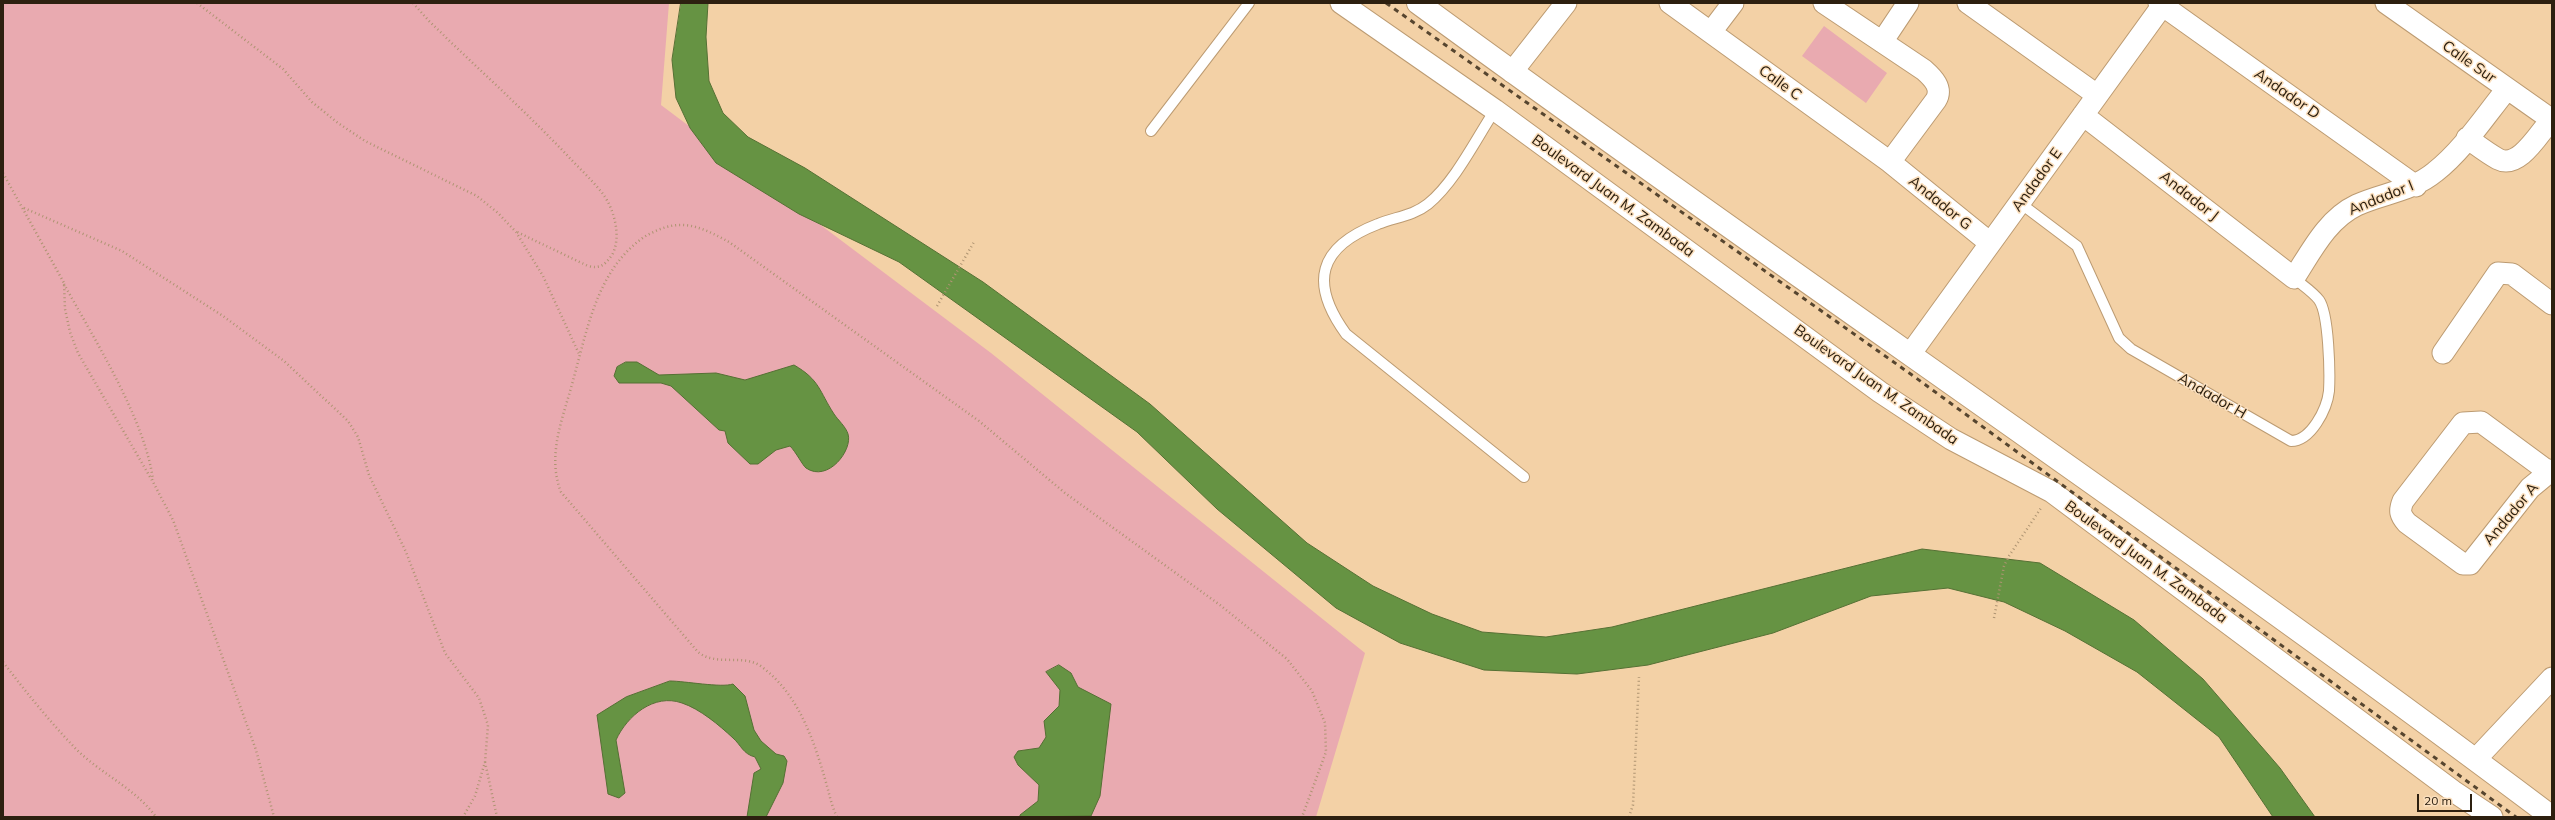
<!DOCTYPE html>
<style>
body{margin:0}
#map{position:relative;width:2555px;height:820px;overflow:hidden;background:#f3d1a6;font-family:Mulish,sans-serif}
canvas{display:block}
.frame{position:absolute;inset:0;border:4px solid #2d2010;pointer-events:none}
.scale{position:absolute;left:2417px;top:794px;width:55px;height:18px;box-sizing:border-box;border:2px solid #2d2010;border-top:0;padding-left:5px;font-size:12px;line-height:14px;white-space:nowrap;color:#2d2010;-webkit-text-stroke:3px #fbdfbd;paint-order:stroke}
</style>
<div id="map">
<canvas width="2555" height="820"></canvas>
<div class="frame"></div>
<div class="scale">20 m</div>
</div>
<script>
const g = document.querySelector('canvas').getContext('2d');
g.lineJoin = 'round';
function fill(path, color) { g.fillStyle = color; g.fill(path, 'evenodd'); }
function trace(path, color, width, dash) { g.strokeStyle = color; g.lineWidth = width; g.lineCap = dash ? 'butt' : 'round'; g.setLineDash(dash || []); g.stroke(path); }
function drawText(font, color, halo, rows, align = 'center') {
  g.font = font + ' Mulish,sans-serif'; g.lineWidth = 3; g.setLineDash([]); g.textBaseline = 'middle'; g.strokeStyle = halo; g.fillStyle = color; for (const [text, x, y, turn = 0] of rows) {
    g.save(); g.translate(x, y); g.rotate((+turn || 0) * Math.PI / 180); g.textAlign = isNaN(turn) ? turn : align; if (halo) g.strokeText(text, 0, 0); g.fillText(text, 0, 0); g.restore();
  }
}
const green = new Path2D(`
 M 3,3 L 669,3 L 661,105 L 991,353 L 1365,653 L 1316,817 L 3,817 Z
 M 1824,26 L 1887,73 L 1866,103 L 1802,56 Z`);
const water = new Path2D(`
 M 681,3 L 708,3 L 706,37 L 709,81 L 723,113 L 748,137 L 805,168 L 983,282 L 1150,404 L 1307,543 L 1373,586 L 1432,614 L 1482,632 L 1546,637 L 1612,627 L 1922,549 L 2040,563 L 2134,620 L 2203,679 L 2280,768 L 2315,817 L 2273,817 L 2219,737 L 2137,672 L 2065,631 L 2004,602 L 1948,588 L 1871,596 L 1773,633 L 1648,665 L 1577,674 L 1484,670 L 1400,643 L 1336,608 L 1217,509 L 1137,432 L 899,262 L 799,214 L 716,163 L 690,128 L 676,98 L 672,60 Z
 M 626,362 L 637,362 L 659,375 L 716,373 L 745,380 L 794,365 C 820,380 819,391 834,414 C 838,420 846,427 848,434 C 853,450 828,483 806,468 C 803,466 796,452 790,446 L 776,450 L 758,464 L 750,464 L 728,443 L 725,431 L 719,430 L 671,386 L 661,383 L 619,383 L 614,376 L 617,367 Z
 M 1059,665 L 1071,673 L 1078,687 L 1111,704 L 1100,796 L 1091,816 L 1020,817 L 1020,815 L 1038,801 L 1039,785 L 1018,765 L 1014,757 L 1018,751 L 1039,748 L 1046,737 L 1044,721 L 1059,706 L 1060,690 L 1046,672 Z
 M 670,681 C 685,681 721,688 733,684 L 745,696 L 754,730 L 761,741 L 776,754 L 784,756 L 787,761 L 783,783 L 766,817 L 747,817 L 754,773 L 761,769 L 755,757 C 743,754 741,745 733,738 C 719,725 700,709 682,703 C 654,693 627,716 616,740 L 625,793 L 619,798 L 608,794 L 597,715 L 626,697 Z`);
const path = new Path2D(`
 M 197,3 L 283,69 L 312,102 L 338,123 L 365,141 L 477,196 L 498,213 L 516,232 L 543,276 L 580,356
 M 413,3 L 429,21 C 474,65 522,108 566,154 C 578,167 592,180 603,194 C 614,209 622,237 612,255 C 605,265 600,269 588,266 L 517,232
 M 3,173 L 64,283 L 65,309 L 70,332 L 78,353 L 153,482 L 173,520 L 256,750 L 274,817
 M 24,208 L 122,251 L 223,316 L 284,361 L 348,421 L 358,437 L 369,475 L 406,552 L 445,653 L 479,698 L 488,725 L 485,762 L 475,796 L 463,817
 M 64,284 C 94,339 145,419 153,480
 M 937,306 L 974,242
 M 1994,618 L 2004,566 L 2009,556 L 2041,508
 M 3,662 C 26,692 50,722 76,749 C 101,774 135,788 156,817
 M 485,762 L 497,817
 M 837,817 C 831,805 829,792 825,779 C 813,738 798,694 762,667 C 744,653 716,667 698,652 L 561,492 C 546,454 564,416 574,377 C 588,326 598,269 644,237 C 656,230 670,224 684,225 C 700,226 716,235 729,242 L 979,421 L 1065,493 L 1220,605 L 1287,659 L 1312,691 L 1325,723 L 1326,752 L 1302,817
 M 1629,817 L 1633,805 L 1639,677`);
const lane = new Path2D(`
 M 1495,110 C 1476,139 1455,182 1428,204 C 1413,216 1395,217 1378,224 C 1318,247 1309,283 1346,334 L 1524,477
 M 1151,131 L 1249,3
 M 2020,203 L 2077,246 L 2119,338 L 2131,349 L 2291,441 C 2311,441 2327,409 2329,391 C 2330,373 2329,314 2319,300 C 2313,292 2302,285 2294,278`);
const street = new Path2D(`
 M 1341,3 L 1495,110 L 1880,392 L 1951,439 L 2052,492 L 2453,791 L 2492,817
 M 1670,3 L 1890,162 L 1990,243
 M 1824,3 L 1924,70 C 1933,78 1943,88 1936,100 L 1890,162
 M 1968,3 L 2097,95
 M 2159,3 L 2416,186
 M 2386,3 L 2552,120
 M 1711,32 L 1733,3
 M 1882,42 L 1908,3
 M 1512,72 L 1566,3
 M 2083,115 L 2294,278 C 2311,252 2327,219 2357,205 C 2384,193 2412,191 2435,172 C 2463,150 2485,116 2507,89
 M 2467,138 C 2477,145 2487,153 2498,159 C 2519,170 2539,133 2551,120
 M 1911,353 L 2162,6
 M 2443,353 L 2498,273 L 2512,274 L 2552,304
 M 2549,472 L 2481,422 L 2463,423 L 2403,501 C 2399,511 2400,515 2407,523 L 2463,564 L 2470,564 L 2530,488 L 2552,470
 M 2476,759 L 2552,678`);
const secondary = new Path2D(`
 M 1418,3 C 1793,278 2180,537 2552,817`);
const rail = new Path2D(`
 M 1386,3 L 1912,375 L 2516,817`);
const streetNames = [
 ["Calle Sur",2469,62,35],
 ["Calle C",1780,83,36],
 ["Andador D",2287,94,35],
 ["Andador E",2037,180,-54],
 ["Boulevard Juan M. Zambada",1613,196,36],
 ["Andador J",2189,196,38],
 ["Andador I",2381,198,-22],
 ["Andador G",1940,203,39],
 ["Boulevard Juan M. Zambada",1876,385,35],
 ["Andador H",2212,396,30],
 ["Andador A",2511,514,-50],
 ["Boulevard Juan M. Zambada",2146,562,36]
];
fill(green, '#e9aab0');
fill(water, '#669343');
trace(water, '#557034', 1);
trace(lane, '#bc9b72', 12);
trace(street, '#bc9b72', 23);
trace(secondary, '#bc9b72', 24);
trace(path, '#ae9472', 2.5, [1, 3]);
trace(lane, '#fff', 10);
trace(street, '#fff', 21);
trace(secondary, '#fff', 22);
trace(rail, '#56452f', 3, [5, 5]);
drawText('15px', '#2d2010', '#fbdfbd', streetNames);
</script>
